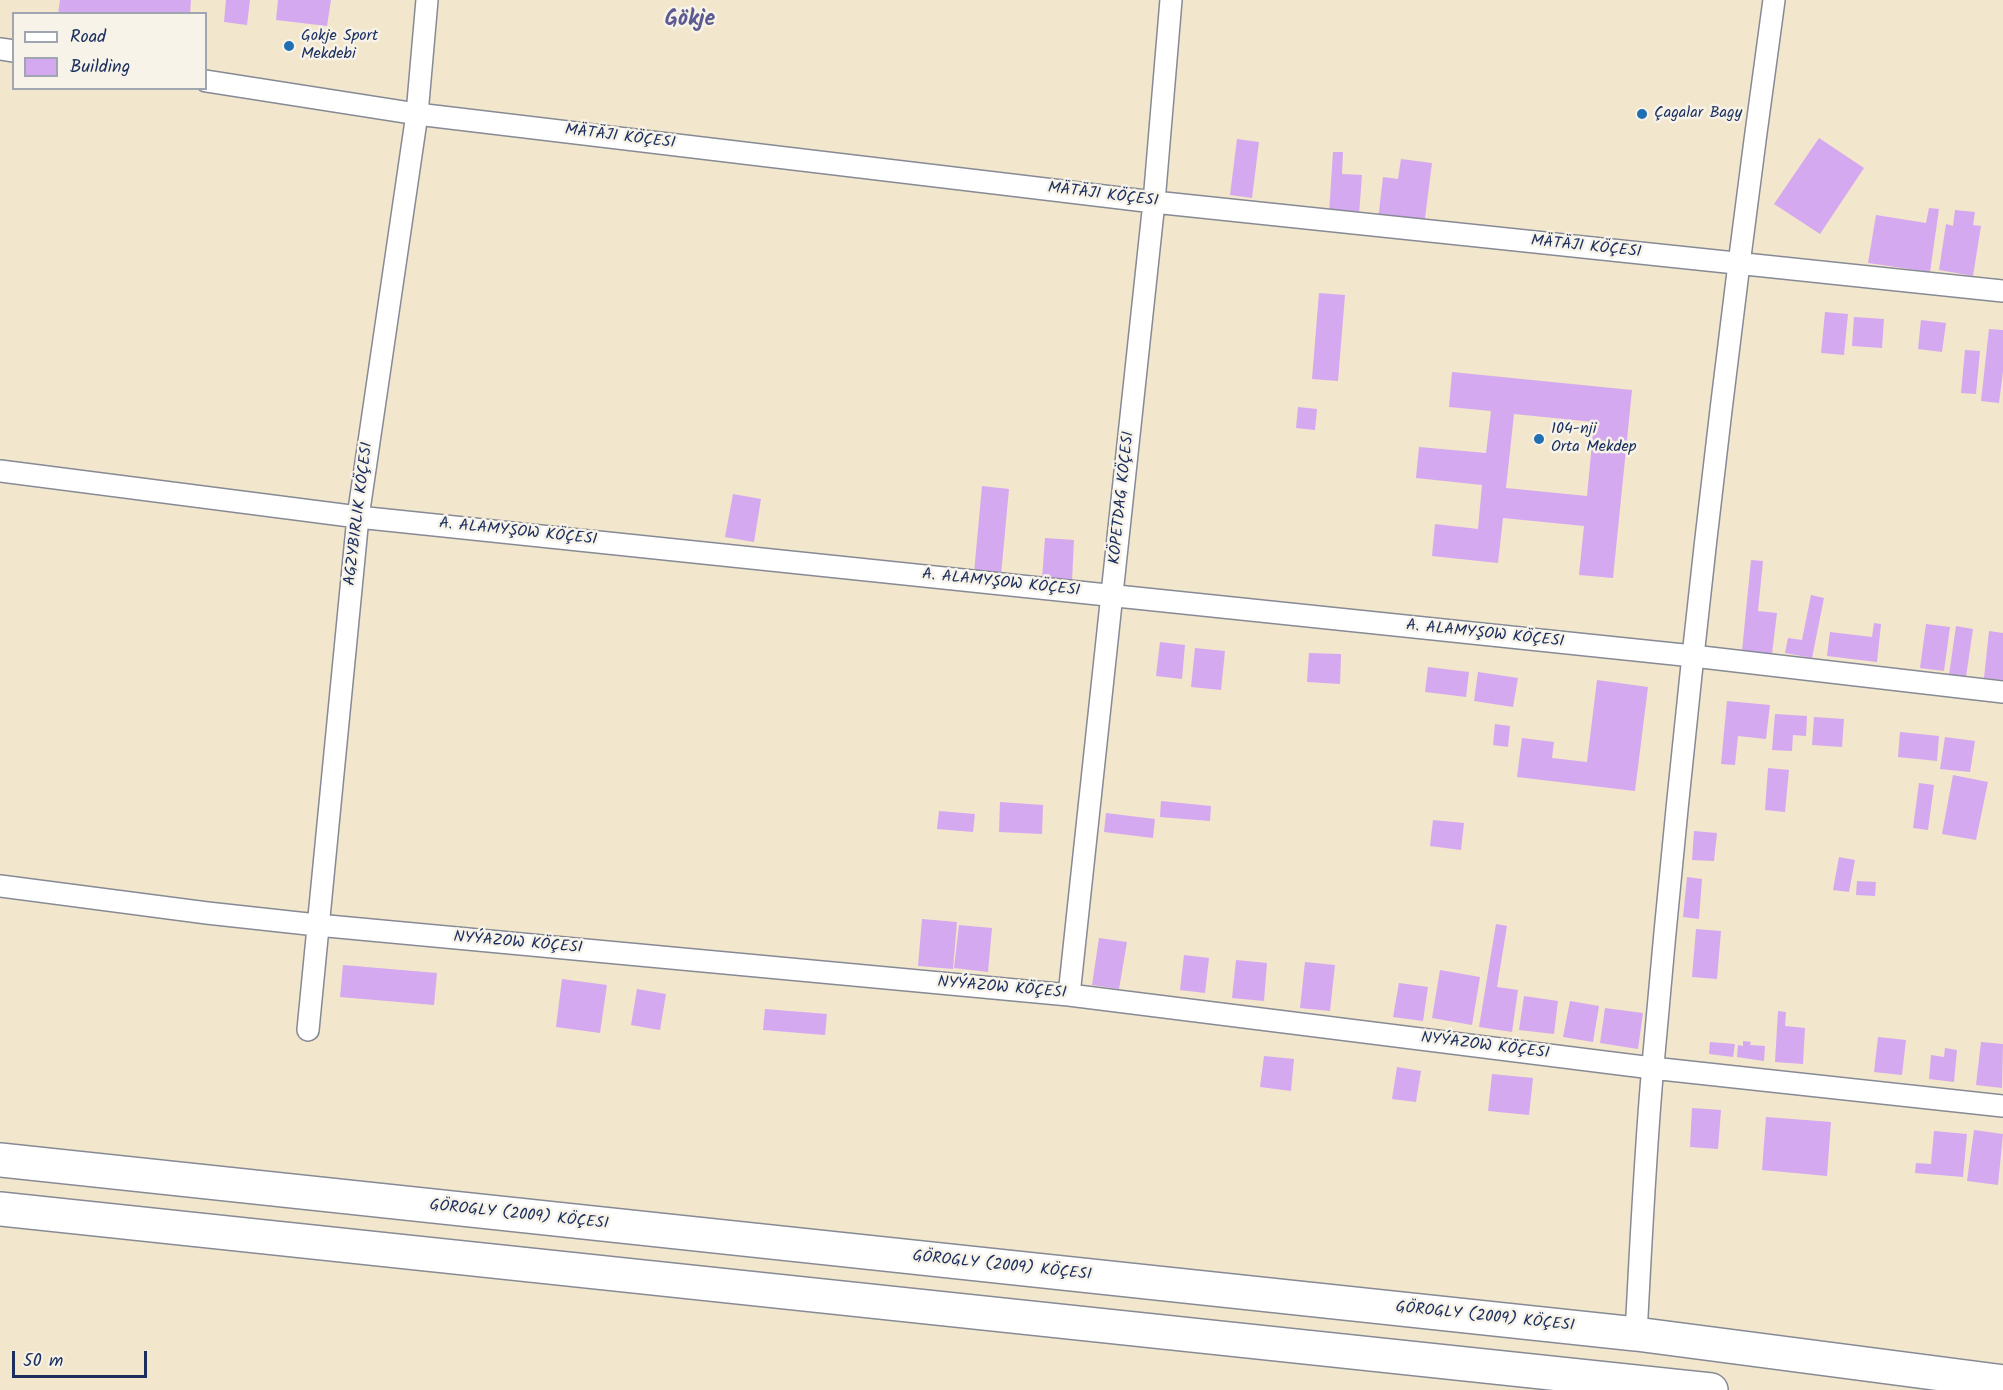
<!DOCTYPE html>
<meta charset="utf-8">
<style>
body{margin:0}
#map{position:relative;width:2003px;height:1390px;overflow:hidden;background:#f2e6cc;font-family:Kalam,sans-serif}
canvas{display:block}
.legend{position:absolute;left:12px;top:12px;width:195px;height:78px;box-sizing:border-box;background:#f7f3e8;border:2px solid #9fa5b1;margin:0;padding:8px 10px;list-style:none;font-size:18px;color:#1b2f5e}
.legend li{display:flex;align-items:center;gap:12px;height:30px}
.legend b{width:30px;border:2px solid #9fa5b1}
.scale{position:absolute;left:12px;top:1351px;width:135px;height:27px;box-sizing:border-box;border:3px solid #1b2f5e;border-top:0;padding-left:8px;font-size:18px;line-height:21px;white-space:nowrap;color:#1b2f5e;-webkit-text-stroke:4px #f7f3e8;paint-order:stroke}
</style>
<div id="map">
<canvas width="2003" height="1390"></canvas>
<ul class="legend">
<li><b style="height:8px;background:#fff"></b>Road</li>
<li><b style="height:16px;background:#d5a9f0"></b>Building</li>
</ul>
<div class="scale">50 m</div>
</div>
<script>
const g = document.querySelector('canvas').getContext('2d');
g.lineJoin = 'round';
function fill(path, color) { g.fillStyle = color; g.fill(path, 'evenodd'); }
function trace(path, color, width, dash) { g.strokeStyle = color; g.lineWidth = width; g.lineCap = dash ? 'butt' : 'round'; g.setLineDash(dash || []); g.stroke(path); }
function drawText(font, color, halo, rows, align = 'center') {
  g.font = font + ' Kalam,sans-serif'; g.lineWidth = 5; g.setLineDash([]); g.textBaseline = 'middle'; g.strokeStyle = halo; g.fillStyle = color; for (const [text, x, y, turn = 0] of rows) {
    g.save(); g.translate(x, y); g.rotate((+turn || 0) * Math.PI / 180); g.textAlign = isNaN(turn) ? turn : align; if (halo) g.strokeText(text, 0, 0); g.fillText(text, 0, 0); g.restore();
  }
}
const building = new Path2D(`
 M 60,0 L 191,0 L 190,14 L 58,14 Z
 M 226,0 L 250,0 L 247,25 L 224,22 Z
 M 278,0 L 331,0 L 327,26 L 276,20 Z
 M 1819,138 L 1864,168 L 1820,234 L 1774,204 Z
 M 1237,139 L 1259,142 L 1252,198 L 1230,195 Z
 M 1333,152 L 1343,152 L 1342,174 L 1362,175 L 1359,215 L 1329,214 Z
 M 1401,159 L 1432,163 L 1424,226 L 1378,220 L 1383,177 L 1398,179 Z
 M 1929,208 L 1939,209 L 1930,272 L 1868,263 L 1876,215 L 1926,223 Z
 M 1955,210 L 1975,212 L 1973,225 L 1981,226 L 1973,276 L 1939,270 L 1946,224 L 1953,226 Z
 M 1319,293 L 1345,295 L 1338,381 L 1312,379 Z
 M 1825,312 L 1848,314 L 1844,355 L 1821,353 Z
 M 1854,317 L 1884,319 L 1882,348 L 1852,346 Z
 M 1921,320 L 1946,323 L 1942,352 L 1918,349 Z
 M 1989,329 L 2003,330 L 2003,371 L 1999,403 L 1981,401 Z
 M 1965,350 L 1980,351 L 1976,394 L 1961,393 Z
 M 1452,372 L 1632,390 L 1613,578 L 1579,575 L 1584,526 L 1503,518 L 1498,563 L 1432,556 L 1435,524 L 1478,529 L 1482,485 L 1416,478 L 1419,447 L 1486,453 L 1491,411 L 1449,407 ZM 1514,414 L 1594,422 L 1587,496 L 1506,488 Z
 M 1298,407 L 1317,409 L 1315,430 L 1296,428 Z
 M 982,486 L 1009,489 L 1001,575 L 974,573 Z
 M 733,494 L 761,499 L 754,542 L 725,537 Z
 M 1045,538 L 1074,540 L 1072,581 L 1042,579 Z
 M 1751,560 L 1763,561 L 1758,611 L 1777,613 L 1772,654 L 1742,651 Z
 M 1811,595 L 1824,598 L 1812,658 L 1785,653 L 1788,638 L 1802,640 Z
 M 1874,623 L 1881,624 L 1877,662 L 1827,656 L 1830,632 L 1872,637 Z
 M 1926,624 L 1950,627 L 1944,671 L 1920,668 Z
 M 1956,626 L 1973,629 L 1966,677 L 1949,675 Z
 M 1989,631 L 2003,633 L 2003,680 L 1984,678 Z
 M 1160,642 L 1185,645 L 1182,679 L 1156,676 Z
 M 1195,648 L 1225,651 L 1221,690 L 1191,687 Z
 M 1309,653 L 1341,654 L 1340,684 L 1307,682 Z
 M 1428,667 L 1469,672 L 1466,697 L 1425,692 Z
 M 1478,672 L 1518,678 L 1513,707 L 1474,701 Z
 M 1597,680 L 1648,687 L 1635,791 L 1517,777 L 1522,738 L 1554,742 L 1552,758 L 1587,762 Z
 M 1727,701 L 1770,705 L 1766,739 L 1738,736 L 1735,765 L 1721,764 Z
 M 1775,714 L 1807,716 L 1806,736 L 1793,735 L 1792,751 L 1772,750 Z
 M 1814,717 L 1844,719 L 1842,747 L 1812,745 Z
 M 1495,724 L 1510,726 L 1508,747 L 1493,745 Z
 M 1900,732 L 1939,736 L 1937,761 L 1898,757 Z
 M 1945,737 L 1975,741 L 1970,772 L 1940,769 Z
 M 1768,768 L 1789,770 L 1785,812 L 1765,810 Z
 M 1953,775 L 1988,782 L 1976,840 L 1942,834 Z
 M 1919,783 L 1934,785 L 1928,830 L 1913,828 Z
 M 1161,801 L 1211,806 L 1210,821 L 1160,817 Z
 M 1000,802 L 1043,805 L 1042,834 L 999,832 Z
 M 939,811 L 975,814 L 973,832 L 937,829 Z
 M 1106,813 L 1155,819 L 1153,838 L 1104,832 Z
 M 1433,820 L 1464,823 L 1461,850 L 1430,846 Z
 M 1694,831 L 1717,833 L 1714,861 L 1692,860 Z
 M 1839,857 L 1855,860 L 1849,892 L 1833,890 Z
 M 1687,877 L 1702,879 L 1699,919 L 1683,917 Z
 M 1857,881 L 1876,882 L 1875,896 L 1856,895 Z
 M 922,919 L 957,922 L 953,969 L 918,966 Z
 M 1496,924 L 1507,926 L 1497,987 L 1518,990 L 1512,1032 L 1479,1027 Z
 M 959,925 L 992,928 L 988,972 L 954,968 Z
 M 1696,929 L 1721,931 L 1717,979 L 1692,977 Z
 M 1099,938 L 1127,942 L 1119,989 L 1092,985 Z
 M 1184,955 L 1209,958 L 1205,993 L 1180,990 Z
 M 1236,960 L 1267,963 L 1264,1001 L 1232,998 Z
 M 1305,962 L 1335,965 L 1330,1011 L 1300,1008 Z
 M 343,965 L 437,973 L 434,1005 L 340,997 Z
 M 1440,970 L 1480,977 L 1472,1025 L 1432,1018 Z
 M 562,979 L 607,985 L 600,1033 L 556,1027 Z
 M 1399,983 L 1428,987 L 1423,1021 L 1393,1017 Z
 M 637,989 L 666,994 L 660,1030 L 631,1025 Z
 M 1524,996 L 1558,1001 L 1554,1034 L 1519,1030 Z
 M 1570,1001 L 1599,1006 L 1593,1042 L 1563,1037 Z
 M 1605,1008 L 1643,1013 L 1638,1049 L 1600,1043 Z
 M 765,1009 L 827,1014 L 825,1035 L 763,1030 Z
 M 1778,1011 L 1786,1012 L 1785,1026 L 1805,1028 L 1803,1064 L 1775,1062 Z
 M 1878,1037 L 1906,1040 L 1902,1075 L 1874,1072 Z
 M 1743,1041 L 1751,1042 L 1750,1045 L 1765,1046 L 1764,1061 L 1737,1057 L 1738,1045 L 1743,1046 Z
 M 1710,1042 L 1735,1044 L 1733,1057 L 1709,1054 Z
 M 1981,1042 L 2003,1044 L 2002,1088 L 1976,1085 Z
 M 1945,1048 L 1957,1050 L 1954,1082 L 1929,1079 L 1931,1055 L 1944,1057 Z
 M 1264,1056 L 1294,1059 L 1291,1091 L 1260,1087 Z
 M 1397,1067 L 1421,1071 L 1416,1102 L 1392,1099 Z
 M 1492,1074 L 1533,1078 L 1529,1115 L 1488,1111 Z
 M 1692,1108 L 1721,1110 L 1718,1149 L 1690,1147 Z
 M 1766,1117 L 1831,1122 L 1827,1176 L 1762,1170 Z
 M 1974,1130 L 2003,1134 L 1998,1185 L 1967,1181 Z
 M 1934,1131 L 1967,1134 L 1963,1177 L 1915,1173 L 1916,1163 L 1931,1164 Z`);
const minor = new Path2D(`
 M 0,49 L 14,51
 M 206,81 L 417,114 L 1154,202 L 2003,291
 M 0,471 L 358,517 L 1693,656 L 2003,692
 M 0,886 L 207,913 L 317,925 L 1069,995 L 1652,1068 L 2003,1106
 M 1069,995 L 1154,202 L 1171,0
 M 308,1030 L 358,517 L 417,114 L 427,0
 M 1636,1334 C 1641,1244 1645,1154 1653,1065 C 1684,709 1725,354 1774,0`);
const primary = new Path2D(`
 M 0,1160 L 1636,1334 L 2003,1382
 M 0,1209 L 1711,1390`);
const markers = [
 [289,46,6,"#1f6fb2"],
 [1642,114,6,"#1f6fb2"],
 [1539,439,6,"#1f6fb2"]
];
const poiNames = [
 ["Gokje Sport",301,37],
 ["Mekdebi",301,55],
 ["Çagalar Bagy",1654,114],
 ["104-nji",1551,430],
 ["Orta Mekdep",1551,448]
];
const streetNames = [
 ["MÄTÄJI KÖÇESI",620,138,7],
 ["MÄTÄJI KÖÇESI",1103,196,7],
 ["MÄTÄJI KÖÇESI",1586,248,6],
 ["KÖPETDAG KÖÇESI",1123,498,-84],
 ["AGZYBIRLIK KÖÇESI",360,514,-83],
 ["A. ALAMYŞOW KÖÇESI",518,533,6],
 ["A. ALAMYŞOW KÖÇESI",1001,584,6],
 ["A. ALAMYŞOW KÖÇESI",1485,635,6],
 ["NYÝAZOW KÖÇESI",518,944,5],
 ["NYÝAZOW KÖÇESI",1002,989,5],
 ["NYÝAZOW KÖÇESI",1485,1047,7],
 ["GÖROGLY (2009) KÖÇESI",519,1216,6],
 ["GÖROGLY (2009) KÖÇESI",1002,1267,6],
 ["GÖROGLY (2009) KÖÇESI",1485,1318,6]
];
const districtNames = [
 ["Gökje",690,21]
];
fill(building, '#d5a9f0');
trace(minor, '#868a95', 24);
trace(primary, '#868a95', 36);
trace(minor, '#fff', 21);
trace(primary, '#fff', 33);
for (const [x, y, r, color] of markers) { const dot = new Path2D(); dot.arc(x, y, r, 0, 2 * Math.PI); g.fillStyle = color; g.fill(dot); trace(dot, '#f7f3e8', 2); }
drawText('16px', '#1b2f5e', '#f7f3e8', poiNames, 'left');
drawText('16px', '#1b2f5e', '#f7f3e8', streetNames);
drawText('bold 22px', '#5c5a91', '#f7f3e8', districtNames);
</script>
